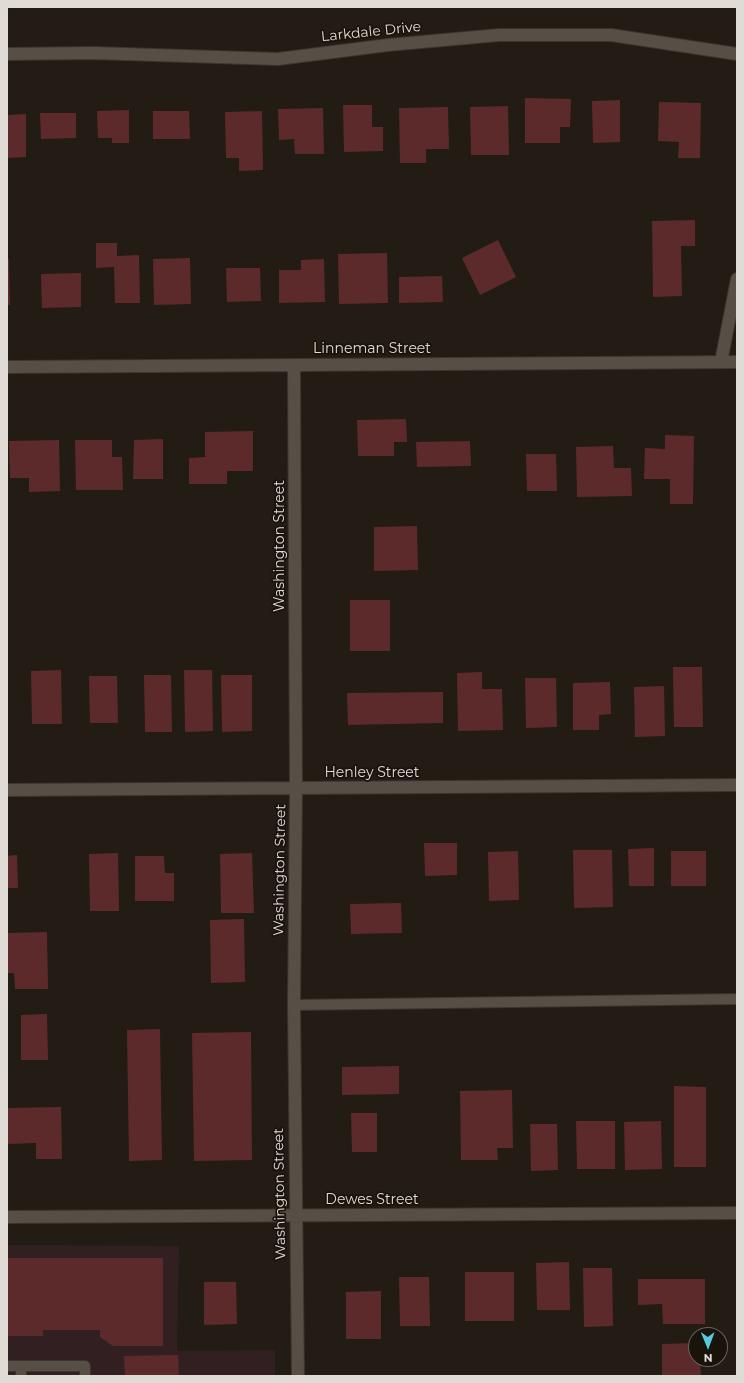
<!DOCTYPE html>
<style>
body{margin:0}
#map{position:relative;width:744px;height:1383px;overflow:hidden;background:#231c14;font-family:Montserrat,sans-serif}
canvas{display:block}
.frame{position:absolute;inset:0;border:8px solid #e0dbd5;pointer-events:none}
.north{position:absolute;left:688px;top:1327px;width:40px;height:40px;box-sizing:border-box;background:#1a130b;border:1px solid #69635c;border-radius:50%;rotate:179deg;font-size:11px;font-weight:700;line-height:16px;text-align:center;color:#e0dbd5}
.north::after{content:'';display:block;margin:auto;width:14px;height:18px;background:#54cadc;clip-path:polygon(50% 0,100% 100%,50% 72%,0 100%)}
</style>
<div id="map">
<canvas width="744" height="1383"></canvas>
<div class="frame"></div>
<div class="north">N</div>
</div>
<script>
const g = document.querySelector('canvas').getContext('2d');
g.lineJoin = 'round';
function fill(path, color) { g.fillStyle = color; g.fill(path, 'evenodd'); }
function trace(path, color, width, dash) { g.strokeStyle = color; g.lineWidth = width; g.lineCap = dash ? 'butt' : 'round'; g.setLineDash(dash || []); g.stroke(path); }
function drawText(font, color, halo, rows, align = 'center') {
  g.font = font + ' Montserrat,sans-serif'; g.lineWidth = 3.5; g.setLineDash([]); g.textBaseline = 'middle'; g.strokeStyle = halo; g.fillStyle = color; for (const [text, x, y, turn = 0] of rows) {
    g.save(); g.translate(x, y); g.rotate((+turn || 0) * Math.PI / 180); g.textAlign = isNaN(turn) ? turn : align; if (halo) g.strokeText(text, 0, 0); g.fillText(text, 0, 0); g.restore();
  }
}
const commercial = new Path2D(`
 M 7,1245 L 179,1246 L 177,1351 L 275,1350 L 275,1376 L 7,1376 Z`);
const building = new Path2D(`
 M 525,98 L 571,99 L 570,127 L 560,127 L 560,143 L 525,143 Z
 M 620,100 L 620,142 L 593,143 L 592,101 Z
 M 659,102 L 701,103 L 700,158 L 678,158 L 679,142 L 658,141 Z
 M 343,105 L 372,105 L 372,127 L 383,127 L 383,151 L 344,152 Z
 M 508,106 L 509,155 L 471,155 L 470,107 Z
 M 448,107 L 449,149 L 426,149 L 426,163 L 400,163 L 399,108 Z
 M 323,108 L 324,154 L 295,154 L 294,139 L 279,140 L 278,109 Z
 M 129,110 L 129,143 L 112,143 L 112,138 L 98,138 L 97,111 Z
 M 153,111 L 189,111 L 190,139 L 153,139 Z
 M 262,111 L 263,170 L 239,171 L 239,158 L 226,158 L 225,112 Z
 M 40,113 L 76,113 L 76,138 L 41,139 Z
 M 26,114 L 26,157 L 7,158 L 7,115 Z
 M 695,220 L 695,246 L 681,246 L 682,296 L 653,297 L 652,221 Z
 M 498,240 L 516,277 L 480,295 L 462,258 Z
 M 96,243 L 117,243 L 117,256 L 139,255 L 140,303 L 115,303 L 114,267 L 96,268 Z
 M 387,253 L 388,303 L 339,304 L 338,254 Z
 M 190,258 L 191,304 L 154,305 L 153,259 Z
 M 7,259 L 9,259 L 10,305 L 7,305 Z
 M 324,259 L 325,302 L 279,303 L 279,270 L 301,270 L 301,260 Z
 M 226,268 L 260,268 L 261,301 L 227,302 Z
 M 81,273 L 81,307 L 42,308 L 41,274 Z
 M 442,276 L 443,302 L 399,303 L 399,277 Z
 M 406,419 L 407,442 L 394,442 L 394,456 L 358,456 L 357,420 Z
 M 253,431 L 253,471 L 227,471 L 227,484 L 189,484 L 189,458 L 205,457 L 205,432 Z
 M 665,435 L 694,436 L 693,504 L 670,504 L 670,479 L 644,479 L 645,448 L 665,449 Z
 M 163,439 L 163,479 L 133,479 L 134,440 Z
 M 59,440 L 60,491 L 29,492 L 29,478 L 10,478 L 9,441 Z
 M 75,440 L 112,440 L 112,457 L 122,457 L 123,490 L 76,490 Z
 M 470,441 L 471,466 L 417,467 L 416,442 Z
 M 613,446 L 614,468 L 631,468 L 632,496 L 577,497 L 576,447 Z
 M 526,454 L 556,454 L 557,491 L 527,491 Z
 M 417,526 L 418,570 L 374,571 L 374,527 Z
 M 350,600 L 390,600 L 390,651 L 350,651 Z
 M 673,667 L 702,667 L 703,727 L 674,727 Z
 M 61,670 L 62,724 L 32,724 L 31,671 Z
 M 184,670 L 212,670 L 213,731 L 185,732 Z
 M 482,672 L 482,689 L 502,689 L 503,730 L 458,731 L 457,673 Z
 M 144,675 L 171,675 L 172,732 L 145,732 Z
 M 221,675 L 252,675 L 252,731 L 222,732 Z
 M 89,676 L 117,676 L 118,723 L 90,723 Z
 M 525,678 L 556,678 L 557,727 L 526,728 Z
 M 610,682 L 611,714 L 599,715 L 599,730 L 573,730 L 573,683 Z
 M 664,686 L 665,736 L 635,737 L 634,687 Z
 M 443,692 L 443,723 L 348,725 L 347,693 Z
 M 424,843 L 457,843 L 457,875 L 425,876 Z
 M 654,848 L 654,886 L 629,886 L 628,849 Z
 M 573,850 L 612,850 L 613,907 L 574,908 Z
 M 518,851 L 519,900 L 489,901 L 488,852 Z
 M 671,851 L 706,851 L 706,886 L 671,886 Z
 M 118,853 L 119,911 L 90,911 L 89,854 Z
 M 252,853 L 254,913 L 221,913 L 220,854 Z
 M 17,855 L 18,888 L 7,888 L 7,856 Z
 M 135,856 L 164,856 L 165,873 L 174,873 L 174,901 L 135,901 Z
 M 401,903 L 402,933 L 351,934 L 350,904 Z
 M 244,919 L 245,982 L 211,983 L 210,920 Z
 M 47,932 L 48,989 L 15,989 L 14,973 L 7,973 L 7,933 Z
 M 47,1014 L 48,1060 L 21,1060 L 21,1015 Z
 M 160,1029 L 162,1160 L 129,1161 L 127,1030 Z
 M 251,1032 L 252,1160 L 194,1161 L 192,1033 Z
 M 399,1066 L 399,1094 L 342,1095 L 342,1067 Z
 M 674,1086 L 706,1087 L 706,1167 L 674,1167 Z
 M 512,1090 L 513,1148 L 497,1148 L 498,1160 L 461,1160 L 460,1091 Z
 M 61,1107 L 62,1159 L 36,1159 L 36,1143 L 7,1144 L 7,1108 Z
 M 351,1113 L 377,1113 L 377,1152 L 352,1152 Z
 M 576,1121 L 615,1121 L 615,1169 L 577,1169 Z
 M 661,1121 L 662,1169 L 625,1170 L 624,1122 Z
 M 530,1124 L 557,1124 L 558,1170 L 531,1171 Z
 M 7,1258 L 163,1258 L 163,1346 L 113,1346 L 100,1337 L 100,1330 L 43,1330 L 43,1336 L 7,1336 Z
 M 569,1262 L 570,1310 L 537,1310 L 536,1263 Z
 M 583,1268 L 612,1268 L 613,1326 L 584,1327 Z
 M 465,1272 L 514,1272 L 514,1321 L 465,1321 Z
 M 399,1277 L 429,1277 L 430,1326 L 400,1326 Z
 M 638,1279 L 705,1279 L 705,1324 L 663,1324 L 662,1304 L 638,1305 Z
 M 204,1282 L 236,1282 L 237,1324 L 204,1325 Z
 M 381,1291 L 381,1339 L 346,1339 L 346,1292 Z
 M 696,1343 L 696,1359 L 700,1359 L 701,1376 L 662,1376 L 662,1344 Z
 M 178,1355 L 179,1376 L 125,1376 L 124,1356 Z`);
const lane = new Path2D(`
 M 294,1005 L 737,999
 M 7,1366 L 85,1366 L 85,1376
 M 21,1366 L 21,1376`);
const street = new Path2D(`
 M 7,54 L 93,53 L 278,59 L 388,45 L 499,35 L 611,35 L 737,54
 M 721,362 L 737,279
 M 294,365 L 296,789 L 294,1005 L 298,1376
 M 7,367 L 737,362
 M 7,790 L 737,785
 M 7,1217 L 737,1213`);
const streetNames = [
 ["Larkdale Drive",371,32,-6],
 ["Linneman Street",372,349],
 ["Washington Street",280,546,-90],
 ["Henley Street",372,773],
 ["Washington Street",280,870,-89],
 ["Washington Street",280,1194,-91],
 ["Dewes Street",372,1200]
];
fill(commercial, '#321f21');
fill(building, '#5c2a2b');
trace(lane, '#3b3530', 12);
trace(street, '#3b3530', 14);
trace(lane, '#574e45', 10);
trace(street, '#574e45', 12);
drawText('14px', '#e0dbd5', '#1a130b', streetNames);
</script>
